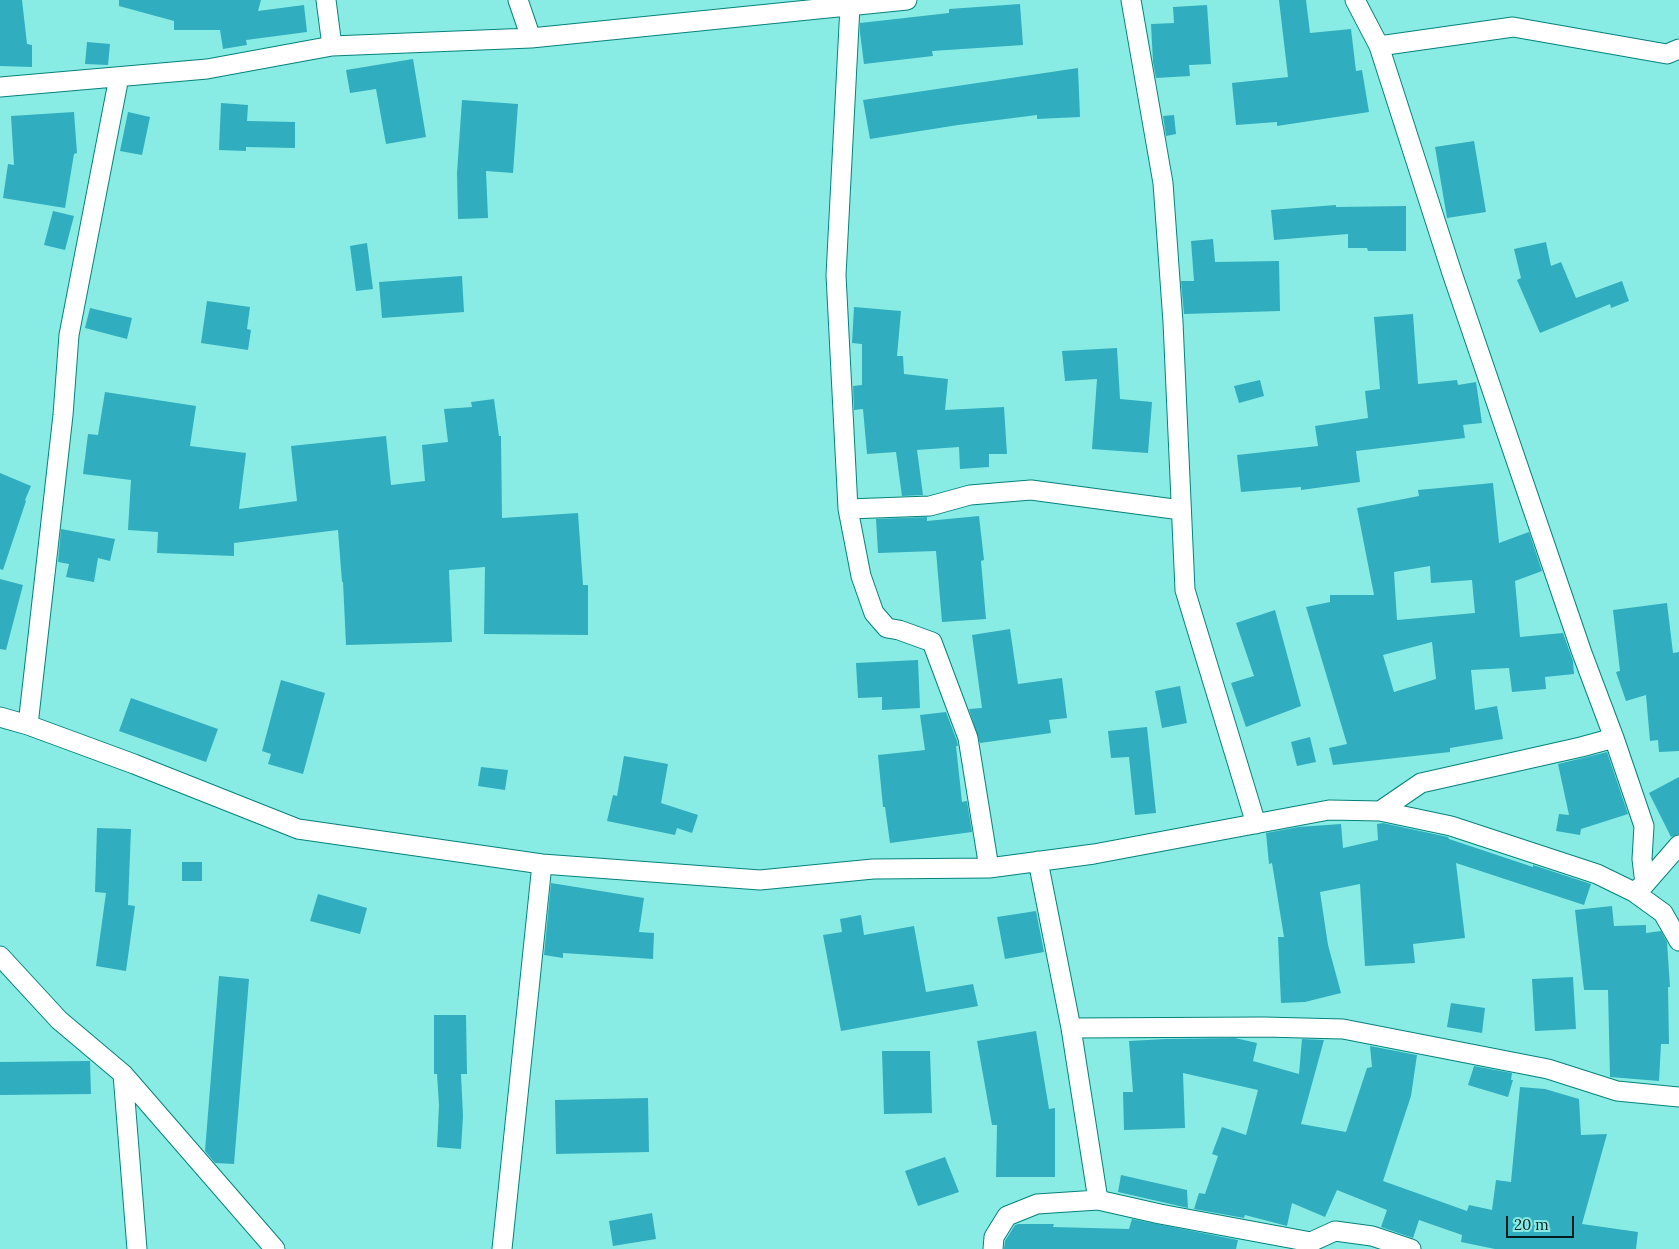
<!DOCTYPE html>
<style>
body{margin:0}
#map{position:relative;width:1679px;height:1249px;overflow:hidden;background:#89ece4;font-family:Lora,serif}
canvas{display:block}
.scale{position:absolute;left:1506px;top:1216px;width:68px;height:22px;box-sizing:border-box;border:2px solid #001d1b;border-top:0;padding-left:6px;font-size:15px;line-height:18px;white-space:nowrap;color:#001d1b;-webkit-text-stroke:4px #89ece4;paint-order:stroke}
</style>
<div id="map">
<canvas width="1679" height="1249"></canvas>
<div class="scale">20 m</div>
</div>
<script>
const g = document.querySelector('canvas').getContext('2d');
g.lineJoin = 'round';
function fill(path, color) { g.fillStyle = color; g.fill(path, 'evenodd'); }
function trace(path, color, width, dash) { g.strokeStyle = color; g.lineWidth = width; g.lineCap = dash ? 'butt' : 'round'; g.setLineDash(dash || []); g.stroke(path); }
const building = new Path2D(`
 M 0,0 L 22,0 L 27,44 L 32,45 L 32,67 L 0,66 Z
 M 119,0 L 261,0 L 258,11 L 304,5 L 307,32 L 246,40 L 247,45 L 223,49 L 220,30 L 174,30 L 174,21 L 119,6 Z
 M 1279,0 L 1306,0 L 1310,33 L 1351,29 L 1356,71 L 1362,70 L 1369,112 L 1277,126 L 1277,122 L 1236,125 L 1232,83 L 1288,77 Z
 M 1020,4 L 1023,45 L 932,51 L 933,56 L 864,64 L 860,33 L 860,23 L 949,13 L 949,9 Z
 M 1207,5 L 1211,64 L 1189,65 L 1190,76 L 1156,78 L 1153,62 L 1151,24 L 1174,23 L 1173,7 Z
 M 87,42 L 110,44 L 108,65 L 85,64 Z
 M 413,59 L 426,137 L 386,144 L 376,89 L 350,93 L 346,70 Z
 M 1078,68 L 1080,117 L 1037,119 L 1037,115 L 958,125 L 870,139 L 863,100 Z
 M 462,100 L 518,104 L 513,173 L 486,171 L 488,218 L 458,219 L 457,173 Z
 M 221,103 L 248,105 L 247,121 L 295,122 L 295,148 L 246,147 L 246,151 L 219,150 Z
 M 74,112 L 77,153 L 74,154 L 65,208 L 3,198 L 8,164 L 14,165 L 11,116 Z
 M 128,112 L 150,117 L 142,155 L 120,151 Z
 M 1174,115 L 1176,134 L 1166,136 L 1163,116 Z
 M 1474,141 L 1486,212 L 1447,218 L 1435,147 Z
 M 1336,205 L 1336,207 L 1406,206 L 1406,251 L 1368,251 L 1367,248 L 1348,248 L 1348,234 L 1274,240 L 1271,210 Z
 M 53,211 L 74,216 L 65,250 L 44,245 Z
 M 1213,239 L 1215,262 L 1279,261 L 1280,311 L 1184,314 L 1181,281 L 1194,281 L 1191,241 Z
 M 1546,242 L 1551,266 L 1561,262 L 1576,298 L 1622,281 L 1629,301 L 1611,308 L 1610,304 L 1540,333 L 1517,280 L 1521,278 L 1514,249 Z
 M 367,243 L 373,289 L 356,291 L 350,246 Z
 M 462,276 L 464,312 L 382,318 L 379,282 Z
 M 207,301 L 250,307 L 247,329 L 251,330 L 248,350 L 201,343 Z
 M 854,307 L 901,311 L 897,356 L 903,356 L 904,374 L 948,379 L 945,410 L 1004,407 L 1007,454 L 989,454 L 989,467 L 960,469 L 959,447 L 917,450 L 923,495 L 902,496 L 896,452 L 867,454 L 863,409 L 854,410 L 853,386 L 862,385 L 862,344 L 852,343 Z
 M 90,308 L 132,318 L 127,339 L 85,328 Z
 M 1413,314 L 1418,384 L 1457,380 L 1458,385 L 1476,382 L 1482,423 L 1463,425 L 1465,438 L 1356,451 L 1360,482 L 1301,490 L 1301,487 L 1241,492 L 1237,455 L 1318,446 L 1315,426 L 1368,418 L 1365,391 L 1380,389 L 1374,317 Z
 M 1117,348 L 1120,399 L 1152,402 L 1148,453 L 1092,449 L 1097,379 L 1065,381 L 1062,351 Z
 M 1260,380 L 1264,396 L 1239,403 L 1234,386 Z
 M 105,392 L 196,406 L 190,446 L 246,453 L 239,509 L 297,501 L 291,446 L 386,436 L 391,485 L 425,481 L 422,445 L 448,442 L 444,409 L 472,407 L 471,402 L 494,399 L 499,436 L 501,436 L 502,518 L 578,513 L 583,585 L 588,585 L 588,635 L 484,634 L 485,567 L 449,570 L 452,642 L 346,645 L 343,582 L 342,582 L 338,530 L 234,543 L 234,556 L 157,553 L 158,532 L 128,530 L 131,480 L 83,474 L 88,434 L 98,435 Z
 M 0,473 L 31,486 L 25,500 L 26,501 L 3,570 L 0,569 Z
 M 1493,483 L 1499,543 L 1529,532 L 1542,571 L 1515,581 L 1520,637 L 1563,633 L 1573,661 L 1574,674 L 1545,677 L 1546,689 L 1512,692 L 1509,668 L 1471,670 L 1475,710 L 1497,706 L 1503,739 L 1450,748 L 1450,752 L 1333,765 L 1329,748 L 1347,744 L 1306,607 L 1330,602 L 1330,595 L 1374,595 L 1357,508 L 1419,496 L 1418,490 ZM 1430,566 L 1431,583 L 1472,580 L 1475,613 L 1397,620 L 1394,572 ZM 1432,642 L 1436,679 L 1394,692 L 1383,655 Z
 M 979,516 L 984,560 L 981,561 L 986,619 L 942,622 L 936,551 L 878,553 L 876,519 L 927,517 L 927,521 Z
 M 61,529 L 115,539 L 110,561 L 98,558 L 94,582 L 66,577 L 69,564 L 58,562 Z
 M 0,579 L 23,585 L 6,650 L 0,649 Z
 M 1667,603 L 1673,653 L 1679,652 L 1679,751 L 1659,752 L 1658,740 L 1650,741 L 1646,695 L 1626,701 L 1616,672 L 1620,671 L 1613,610 Z
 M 1275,610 L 1301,706 L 1246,727 L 1231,683 L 1254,676 L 1236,623 Z
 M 1010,629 L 1018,684 L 1062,678 L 1067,718 L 1049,720 L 1051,733 L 980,743 L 969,709 L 982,708 L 972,635 Z
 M 918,660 L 920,708 L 882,710 L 882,697 L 858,698 L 856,663 Z
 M 281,680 L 325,693 L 303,774 L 268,764 L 271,754 L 262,751 Z
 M 1180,686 L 1187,723 L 1162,728 L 1155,691 Z
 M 131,698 L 218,729 L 206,762 L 119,731 Z
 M 946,712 L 957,741 L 958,746 L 956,746 L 962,802 L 967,801 L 972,832 L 890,843 L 885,807 L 883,807 L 878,755 L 925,750 L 920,715 Z
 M 1147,727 L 1156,813 L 1135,815 L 1129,757 L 1111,758 L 1108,731 Z
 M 1310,737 L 1316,762 L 1297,766 L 1291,742 Z
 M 1607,752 L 1628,814 L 1581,829 L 1580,835 L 1556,831 L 1559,814 L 1569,815 L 1558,764 Z
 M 624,756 L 668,764 L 661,803 L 698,815 L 692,833 L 677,828 L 675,835 L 607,821 L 613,795 L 617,796 Z
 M 481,767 L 508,770 L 505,790 L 478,786 Z
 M 1679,777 L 1679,834 L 1671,837 L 1649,793 Z
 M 1383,823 L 1448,837 L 1449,839 L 1533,867 L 1533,865 L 1591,884 L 1584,905 L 1456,863 L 1465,938 L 1413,944 L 1415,963 L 1365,966 L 1360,884 L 1320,892 L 1328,945 L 1341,993 L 1305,1002 L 1281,1003 L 1278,937 L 1284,937 L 1272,863 L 1269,864 L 1266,833 L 1298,827 L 1341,824 L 1343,848 L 1378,840 L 1377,824 Z
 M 97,828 L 131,829 L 128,905 L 135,906 L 126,971 L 96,966 L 106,893 L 95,892 Z
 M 182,862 L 202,862 L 202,881 L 182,881 Z
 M 551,883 L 644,898 L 639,932 L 654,933 L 653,959 L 563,953 L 563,958 L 544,955 Z
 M 318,894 L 367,908 L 360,934 L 310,921 Z
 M 1612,906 L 1614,926 L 1646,925 L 1646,933 L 1661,931 L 1667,942 L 1670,987 L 1668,987 L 1669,1044 L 1661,1044 L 1659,1081 L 1610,1077 L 1608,990 L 1584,990 L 1575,910 Z
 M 1036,911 L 1044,952 L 1005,959 L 997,917 Z
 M 861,915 L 864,935 L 914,926 L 926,992 L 973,984 L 978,1006 L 841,1031 L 823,935 L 842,932 L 840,919 Z
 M 219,976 L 249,979 L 234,1164 L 215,1163 L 205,1151 Z
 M 1573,977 L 1576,1029 L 1535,1031 L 1532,979 Z
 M 1451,1003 L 1485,1008 L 1482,1033 L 1447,1027 Z
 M 434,1015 L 466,1015 L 467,1074 L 461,1074 L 463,1116 L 461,1149 L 437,1147 L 439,1105 L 437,1074 L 434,1074 Z
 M 1036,1031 L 1049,1109 L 1055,1108 L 1055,1177 L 996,1177 L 997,1125 L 992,1125 L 977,1041 Z
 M 1235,1038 L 1257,1043 L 1253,1061 L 1299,1074 L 1302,1039 L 1324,1040 L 1301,1124 L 1346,1132 L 1367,1068 L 1372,1067 L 1370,1046 L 1417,1055 L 1411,1096 L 1383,1181 L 1467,1211 L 1469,1205 L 1492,1210 L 1496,1180 L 1511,1182 L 1520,1087 L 1545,1089 L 1579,1099 L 1581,1135 L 1607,1134 L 1582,1224 L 1638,1232 L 1636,1249 L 1495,1249 L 1461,1242 L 1462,1235 L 1419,1220 L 1413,1238 L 1381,1227 L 1387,1210 L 1337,1190 L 1325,1217 L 1292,1203 L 1287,1226 L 1245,1215 L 1244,1218 L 1194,1209 L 1199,1193 L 1205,1194 L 1218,1156 L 1212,1154 L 1222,1127 L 1246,1135 L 1258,1090 L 1183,1073 L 1185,1128 L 1124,1130 L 1123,1092 L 1133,1092 L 1129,1041 L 1166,1039 Z
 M 882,1051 L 930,1051 L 932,1113 L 884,1114 Z
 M 90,1061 L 91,1094 L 0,1095 L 0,1062 Z
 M 1474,1066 L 1512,1073 L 1511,1080 L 1513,1080 L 1508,1097 L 1468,1085 Z
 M 648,1098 L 649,1152 L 556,1154 L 555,1100 Z
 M 945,1157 L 959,1192 L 918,1206 L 905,1171 Z
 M 1121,1175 L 1187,1190 L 1188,1208 L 1118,1192 Z
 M 652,1213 L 656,1239 L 613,1246 L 609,1221 Z
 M 1132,1219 L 1238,1240 L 1236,1249 L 1004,1249 L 1005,1241 L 1015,1225 L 1018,1224 L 1054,1224 L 1053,1227 L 1129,1229 Z`);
const street = new Path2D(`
 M 326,0 L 332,46
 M 518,0 L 531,38
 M 1131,0 L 1163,183 L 1173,322 L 1185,590 L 1256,824
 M 1355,0 L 1379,46 L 1452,273 L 1582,653 L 1614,738 L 1581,747 L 1421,783 L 1380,811
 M 850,6 L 836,275 L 848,509 L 861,576 L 874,613 L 887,628 L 899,630 L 932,642 L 968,738 L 989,868
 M 1379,46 L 1513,27 L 1667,54 L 1679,49
 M 0,87 L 207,69 L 332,46 L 531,38 L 907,0
 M 848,509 L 930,506 L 970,495 L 1031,490 L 1181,510
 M 0,717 L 28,725 L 134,764 L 298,829 L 542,864 L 760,880 L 873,869 L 989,868 L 1094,854 L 1329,810 L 1380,811 L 1451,826 L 1597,874 L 1634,892 L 1663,913 L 1679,941
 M 28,725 L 63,415 L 69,335 L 119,77
 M 1614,738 L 1644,826 L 1642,859 L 1645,884
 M 1038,861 L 1071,1028 L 1098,1200
 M 1639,888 L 1645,884 L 1679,845
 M 0,956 L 59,1020 L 123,1074 L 275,1249
 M 1071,1028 L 1264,1027 L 1343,1029 L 1548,1069 L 1617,1091 L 1679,1097
 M 123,1074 L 137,1249
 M 502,1249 L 542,864
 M 993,1249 L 994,1237 L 1007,1216 L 1037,1204 L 1098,1200 L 1160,1214 L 1311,1242 L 1335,1231 L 1372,1236 L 1411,1249`);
fill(building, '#30adbe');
trace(street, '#04827c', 21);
trace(street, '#fff', 19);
</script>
